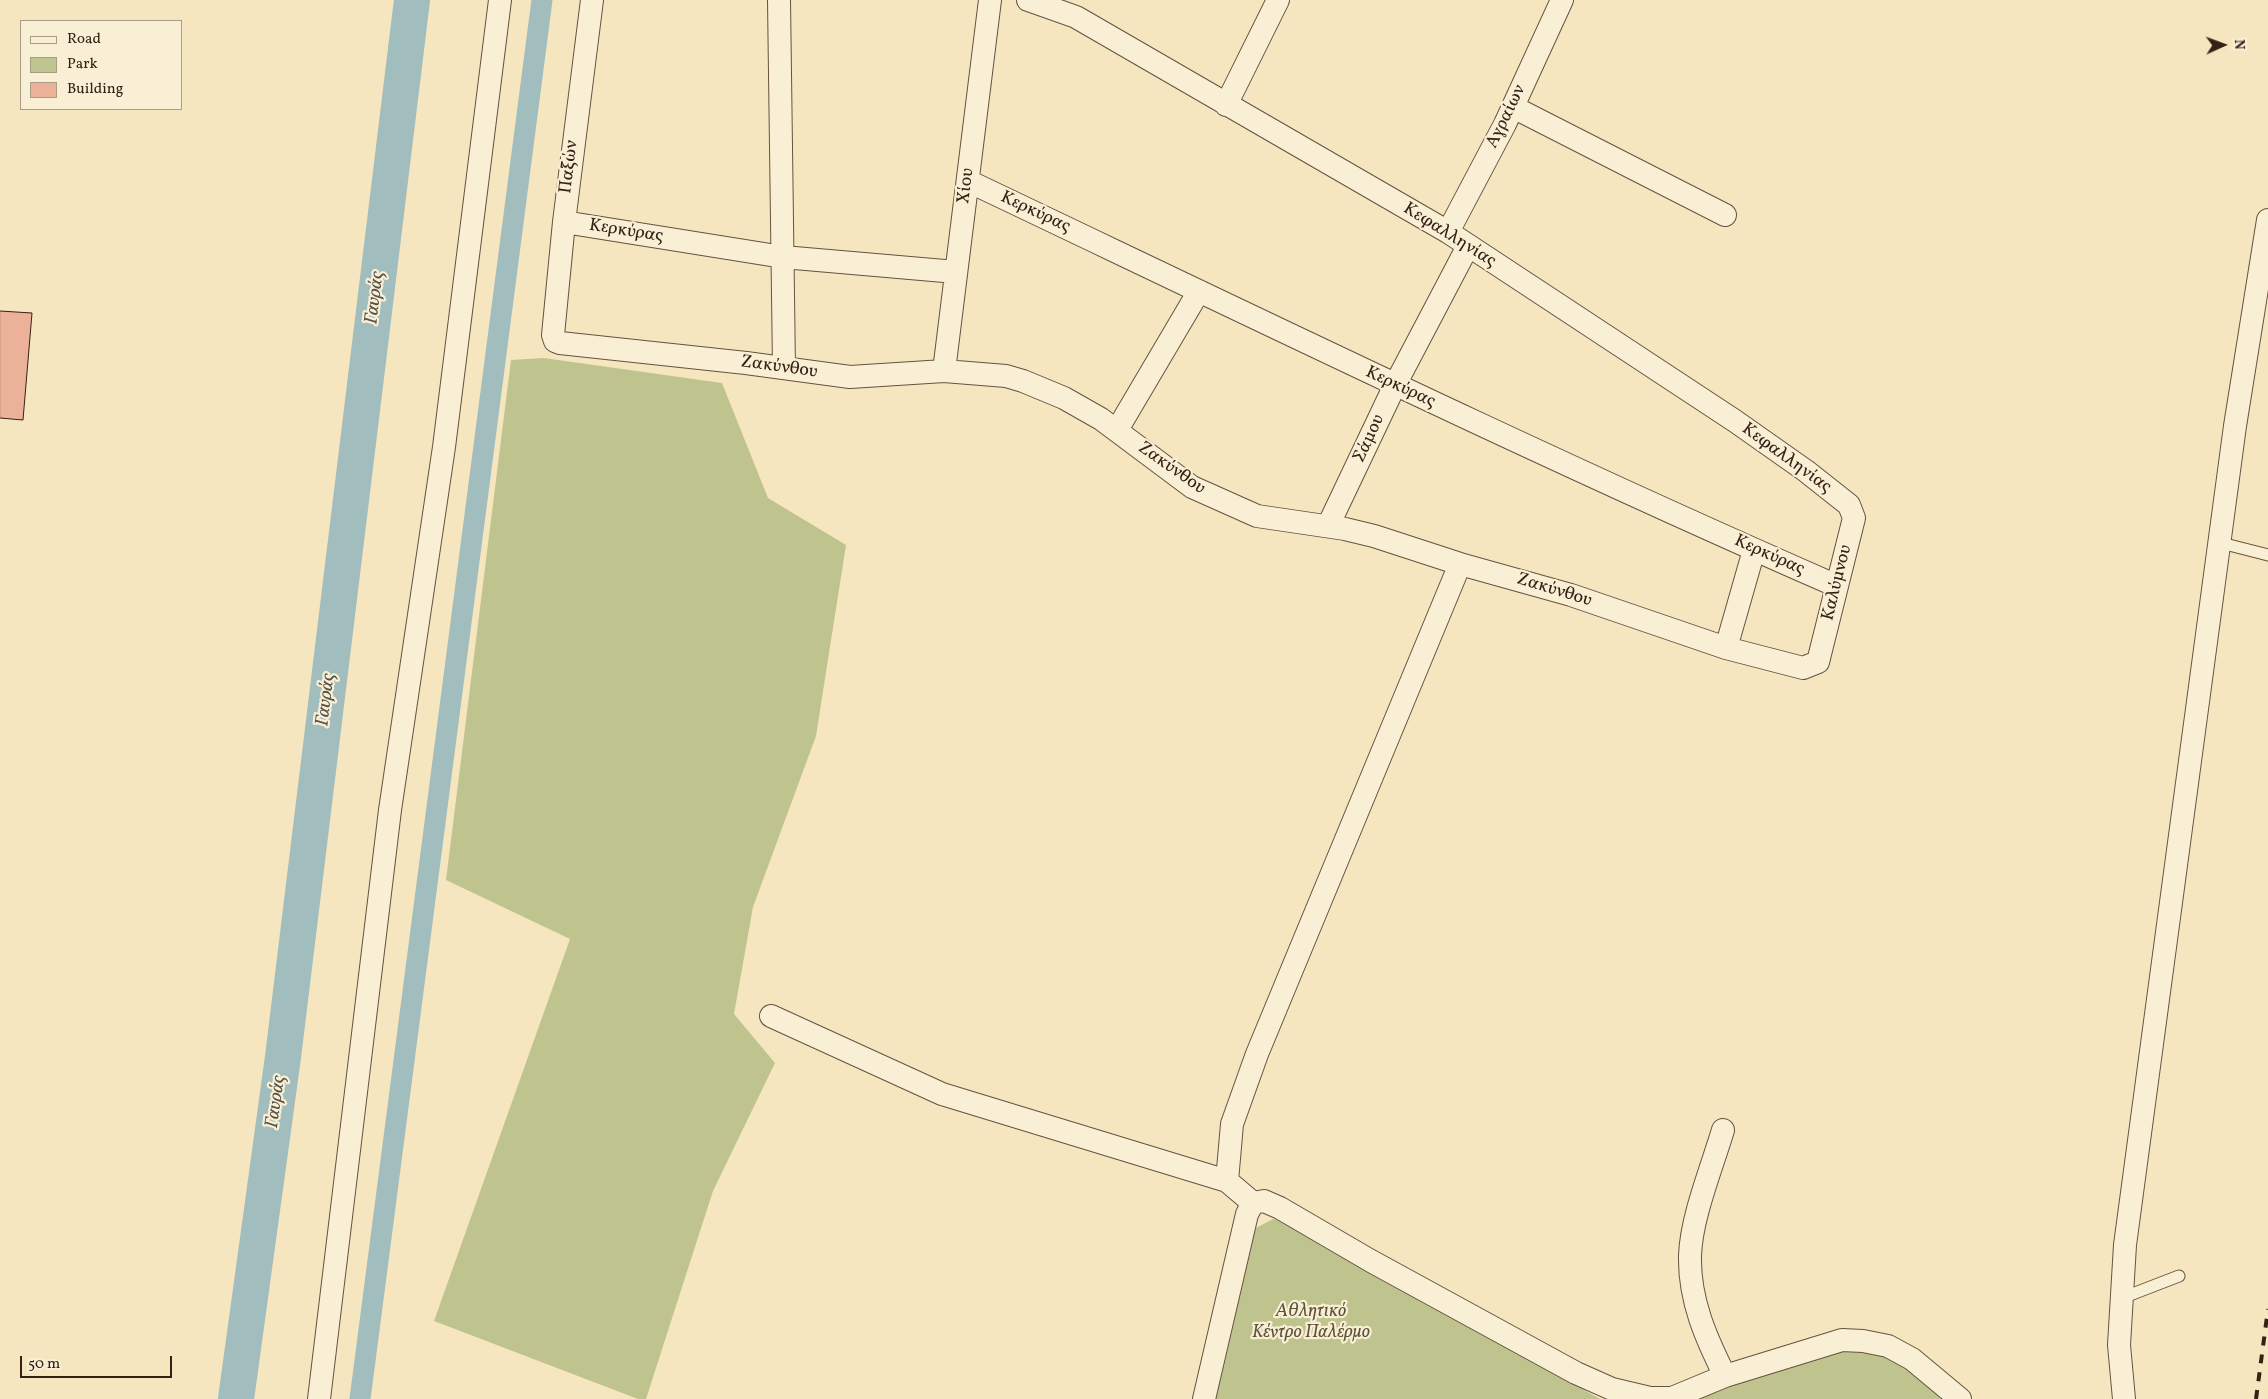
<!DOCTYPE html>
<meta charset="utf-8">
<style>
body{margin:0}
#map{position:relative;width:2268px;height:1399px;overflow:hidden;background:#f5e6bf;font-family:Vollkorn,serif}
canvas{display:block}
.legend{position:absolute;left:20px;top:20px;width:162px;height:90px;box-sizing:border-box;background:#f8efd5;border:1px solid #aa9d88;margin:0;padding:6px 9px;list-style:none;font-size:15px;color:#362115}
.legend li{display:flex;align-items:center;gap:10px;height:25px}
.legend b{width:25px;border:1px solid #aa9d88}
.north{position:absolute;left:2198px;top:20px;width:50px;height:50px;-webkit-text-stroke:4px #f8efd5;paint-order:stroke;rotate:88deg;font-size:14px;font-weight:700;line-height:20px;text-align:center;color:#362115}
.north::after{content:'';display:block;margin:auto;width:18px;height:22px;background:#362115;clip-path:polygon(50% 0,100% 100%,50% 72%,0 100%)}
.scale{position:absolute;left:20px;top:1356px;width:152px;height:22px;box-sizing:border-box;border:2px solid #362115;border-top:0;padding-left:6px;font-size:15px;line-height:18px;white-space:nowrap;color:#362115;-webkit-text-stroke:4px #f8efd5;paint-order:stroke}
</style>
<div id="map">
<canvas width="2268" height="1399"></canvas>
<ul class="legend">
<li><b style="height:6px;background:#f8efd5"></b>Road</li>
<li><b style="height:14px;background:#bfc48f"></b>Park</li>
<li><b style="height:14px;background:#ecb299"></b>Building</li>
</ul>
<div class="north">N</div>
<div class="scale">50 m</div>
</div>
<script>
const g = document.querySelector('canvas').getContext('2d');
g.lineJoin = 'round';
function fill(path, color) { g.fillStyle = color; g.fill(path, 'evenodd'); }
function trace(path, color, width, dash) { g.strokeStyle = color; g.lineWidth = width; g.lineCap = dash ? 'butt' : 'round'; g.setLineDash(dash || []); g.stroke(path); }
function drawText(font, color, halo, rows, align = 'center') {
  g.font = font + ' Vollkorn,serif'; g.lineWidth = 4.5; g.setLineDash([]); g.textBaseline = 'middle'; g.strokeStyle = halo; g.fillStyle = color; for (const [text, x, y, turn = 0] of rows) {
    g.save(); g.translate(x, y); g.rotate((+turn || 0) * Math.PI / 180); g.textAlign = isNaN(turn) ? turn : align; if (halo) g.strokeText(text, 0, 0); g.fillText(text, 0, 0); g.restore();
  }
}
const green = new Path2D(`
 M 544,358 L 722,383 L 768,498 L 846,545 L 816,736 L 753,907 L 734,1014 L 775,1063 L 713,1191 L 646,1399 L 638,1399 L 434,1321 L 570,939 L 446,880 L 511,360 Z
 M 1273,1219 L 1283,1220 L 1600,1399 L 1212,1399 L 1249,1249 L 1256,1228 Z
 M 1842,1346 L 1896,1358 L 1941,1399 L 1690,1399 Z`);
const canal = new Path2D(`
 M 360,1399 L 542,0`);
const river = new Path2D(`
 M 236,1399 L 283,1057 L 412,0`);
const building = new Path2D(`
 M 0,311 L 32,313 L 23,420 L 0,418 Z`);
const service = new Path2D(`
 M 2221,543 L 2268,555
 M 2122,1298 L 2179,1276`);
const minor = new Path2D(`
 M 592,0 L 564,222 L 553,335 L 555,341 L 560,343 L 746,363 L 850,377 L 944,371 L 1006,376 L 1023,381 L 1064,398 L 1101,419 L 1192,487 L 1257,516 L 1345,529 L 1374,536 L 1460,564 L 1571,595 L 1726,648 L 1803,668 L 1818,662 L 1854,518 L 1849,505 L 1806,471 L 1735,421 L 1448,232 L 1076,17 L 1028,0
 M 779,0 L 784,368
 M 1226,105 L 1278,0
 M 1513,107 L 1725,215
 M 968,181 C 1256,318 1544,458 1837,586
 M 564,222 L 783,257 L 956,272
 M 1448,232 L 1505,124 L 1562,0
 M 944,371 L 990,0
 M 1117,430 L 1199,291
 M 1328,526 L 1395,385 L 1468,246
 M 1726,648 L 1754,550
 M 771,1016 L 942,1094 L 1227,1181
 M 1723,1130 C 1712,1167 1691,1218 1690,1256 C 1689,1300 1706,1338 1725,1376
 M 1253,1203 L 1227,1181 L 1232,1124 L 1257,1054 L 1460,564
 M 319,1399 L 390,810 L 444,447 L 500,0
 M 1204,1399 L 1247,1214 L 1253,1203 L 1264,1201 L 1280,1208 L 1371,1261 L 1576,1373 L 1612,1389 L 1650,1398 L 1672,1398 L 1725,1376 L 1842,1340 L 1863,1341 L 1888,1346 L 1912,1359 L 1960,1399
 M 2124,1399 L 2119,1345 L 2125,1245 L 2235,426 L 2268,220`);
const rail = new Path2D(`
 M 2256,1399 L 2268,1309`);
const streetNames = [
 ["Αγραίων",1507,117,-64],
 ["Παξών",570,167,-83],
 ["Χίου",967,186,-83],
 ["Κερκύρας",1035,213,25],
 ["Κερκύρας",626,232,9],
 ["Κεφαλληνίας",1449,236,32],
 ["Ζακύνθου",779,368,8],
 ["Κερκύρας",1400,388,25],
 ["Σάμου",1370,439,-65],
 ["Κεφαλληνίας",1786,459,36],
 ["Ζακύνθου",1171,469,35],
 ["Κερκύρας",1769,556,24],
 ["Καλύμνου",1838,583,-76],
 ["Ζακύνθου",1554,591,17]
];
const parkNames = [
 ["Αθλητικό",1311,1313],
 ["Κέντρο Παλέρμο",1311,1334]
];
const waterNames = [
 ["Γαυράς",376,298,-83],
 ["Γαυράς",327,700,-83],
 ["Γαυράς",277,1102,-82]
];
fill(green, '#bfc48f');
trace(canal, '#a2bdbd', 21);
trace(river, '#a2bdbd', 36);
fill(building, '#ecb299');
trace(building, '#362115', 1);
trace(service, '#665240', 13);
trace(minor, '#665240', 24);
trace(service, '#f8efd5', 11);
trace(minor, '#f8efd5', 22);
trace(rail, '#362115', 4, [9, 9]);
drawText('18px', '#362115', '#f8efd5', streetNames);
drawText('italic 18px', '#5f523a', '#f8efd5', parkNames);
drawText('italic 19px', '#565047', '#f8efd5', waterNames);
</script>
